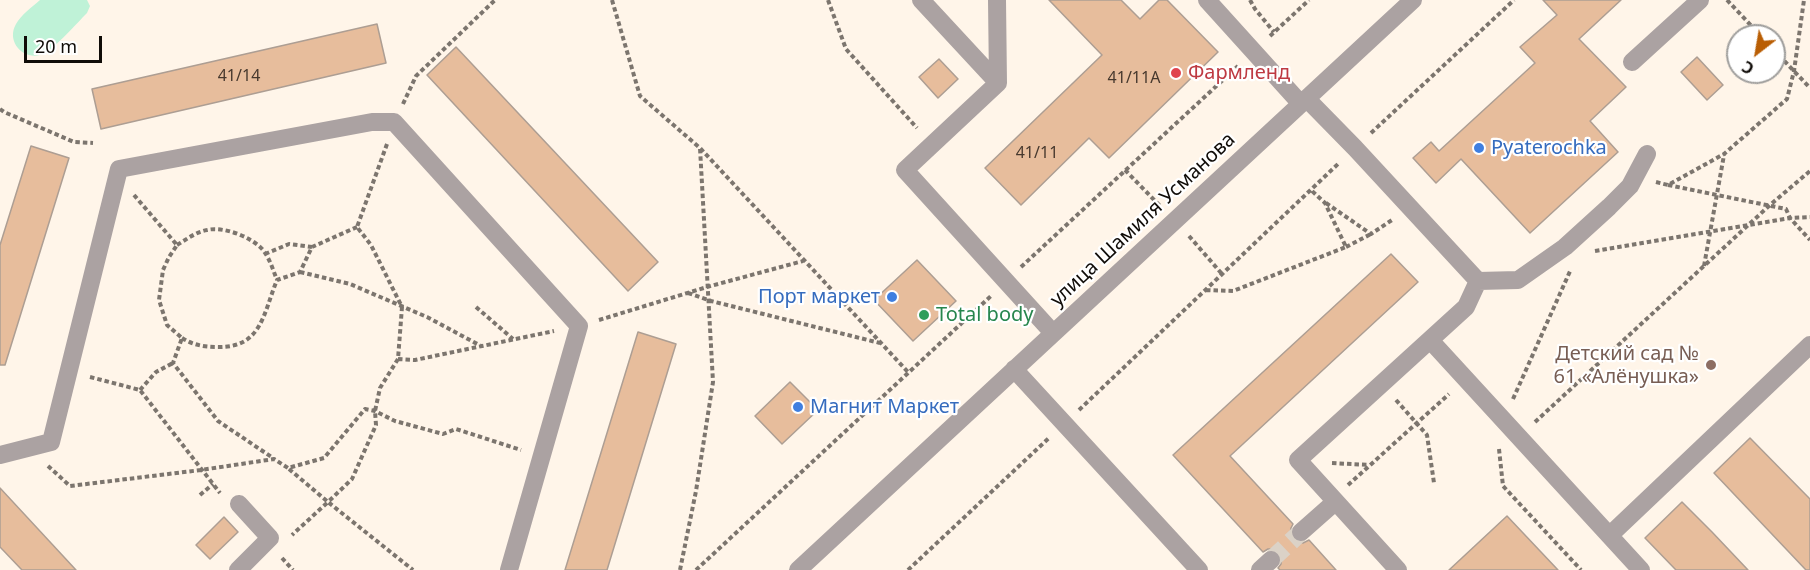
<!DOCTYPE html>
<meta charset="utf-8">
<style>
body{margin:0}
#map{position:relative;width:1810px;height:570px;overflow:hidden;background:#fff5e9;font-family:"Noto Sans",sans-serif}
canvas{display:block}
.north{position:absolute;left:1726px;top:24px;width:60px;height:60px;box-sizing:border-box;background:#fff;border:2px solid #9f9e9c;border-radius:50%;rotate:211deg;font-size:16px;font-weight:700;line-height:24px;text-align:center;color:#100c08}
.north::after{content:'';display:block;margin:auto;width:21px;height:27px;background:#b95e04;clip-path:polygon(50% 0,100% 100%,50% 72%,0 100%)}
.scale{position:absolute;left:24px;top:36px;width:78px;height:27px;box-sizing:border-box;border:3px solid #100c08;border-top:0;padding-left:8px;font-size:18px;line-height:21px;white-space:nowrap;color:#100c08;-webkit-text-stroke:4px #fff;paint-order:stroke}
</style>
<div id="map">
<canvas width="1810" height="570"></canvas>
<div class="north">С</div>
<div class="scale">20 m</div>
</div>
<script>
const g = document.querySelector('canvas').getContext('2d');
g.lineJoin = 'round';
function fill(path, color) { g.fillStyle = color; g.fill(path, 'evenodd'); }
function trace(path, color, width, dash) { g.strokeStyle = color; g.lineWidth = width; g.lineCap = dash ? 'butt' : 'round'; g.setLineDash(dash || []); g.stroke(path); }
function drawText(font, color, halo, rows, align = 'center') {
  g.font = font + ' "Noto Sans",sans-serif'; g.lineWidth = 4.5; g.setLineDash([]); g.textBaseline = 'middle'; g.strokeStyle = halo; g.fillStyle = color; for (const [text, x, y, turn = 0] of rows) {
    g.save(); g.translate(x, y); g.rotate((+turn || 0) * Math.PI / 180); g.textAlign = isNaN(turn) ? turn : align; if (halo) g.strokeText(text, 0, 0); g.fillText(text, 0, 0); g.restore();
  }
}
const green = new Path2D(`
 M 40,0 L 87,0 L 90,6 L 87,13 C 77,23 56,47 45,53 C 26,63 5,43 16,24 C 21,15 32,7 40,0 Z`);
const building = new Path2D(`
 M 1049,0 L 1121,0 L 1140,19 L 1159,0 L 1167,0 L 1218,52 L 1109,158 L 1089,138 L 1021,205 L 985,168 L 1102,55 Z
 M 1543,0 L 1621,0 L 1579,39 L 1626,87 L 1590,121 L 1618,152 L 1530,233 L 1461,159 L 1436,183 L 1413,158 L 1431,142 L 1439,151 L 1535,63 L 1520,47 L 1557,15 Z
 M 377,24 L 386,63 L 101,129 L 92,89 Z
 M 456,47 L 658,262 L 628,291 L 427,75 Z
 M 1697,57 L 1723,85 L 1707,100 L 1681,72 Z
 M 939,59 L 958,79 L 938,98 L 919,77 Z
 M 31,146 L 69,158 L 5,365 L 0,365 L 0,245 Z
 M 1391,254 L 1418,282 L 1230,456 L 1293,524 L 1291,528 L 1290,534 L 1293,540 L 1303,543 L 1309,540 L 1336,570 L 1280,570 L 1278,568 L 1281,564 L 1282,558 L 1280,553 L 1274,549 L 1268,549 L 1263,552 L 1173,455 Z
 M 917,260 L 956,301 L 913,341 L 874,300 Z
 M 638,332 L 676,344 L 607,570 L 565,570 Z
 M 790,382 L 818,410 L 782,444 L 755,416 Z
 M 1750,438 L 1810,499 L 1810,570 L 1806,570 L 1714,473 Z
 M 0,488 L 76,570 L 22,570 L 0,547 Z
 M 1682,502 L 1712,532 L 1748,570 L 1676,570 L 1645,538 Z
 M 1507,516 L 1558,570 L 1449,570 Z
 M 224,517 L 238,532 L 210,559 L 196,545 Z`);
const minorTunnel = new Path2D(`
 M 1271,560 L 1301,532`);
const path = new Path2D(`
 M 612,0 L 640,96 L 700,148 L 908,372
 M 828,0 L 846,49 L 917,128
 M 1250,0 L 1255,9 L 1274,32
 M 1727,0 L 1761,36
 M 1270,36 L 1309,0
 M 1774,50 L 1810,88
 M 403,104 L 416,76 L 495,0
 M 0,109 L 4,112 L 74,142 L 93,143
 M 1371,133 L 1514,0
 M 387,144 L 357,227 L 371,245 L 402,307 L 398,359 L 380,388 L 375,411 L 376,425 L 352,479 L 328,502 L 413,570
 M 1125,170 L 1161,207
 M 1656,182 L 1668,185 L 1724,154 L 1787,99 L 1794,71 L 1804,0
 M 1668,185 L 1786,209 L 1790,218 L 1810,240
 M 134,195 L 177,245 L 169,257 L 163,270 L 159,300 L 167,325 L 182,338 L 173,363 L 218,421 L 273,458
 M 1326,203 L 1371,234 L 1392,220
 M 1189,236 L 1222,274
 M 177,245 C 187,239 196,232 207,230 C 223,226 252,237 263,250 C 270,259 273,270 277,280
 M 1346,247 L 1371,234
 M 1595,251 L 1790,218 L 1810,217
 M 265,254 L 289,244 L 312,247
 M 1704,266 L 1724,155
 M 1021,267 L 1238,66
 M 300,272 L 350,284 L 427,317 L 481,346
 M 1206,290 L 1233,291 L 1346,247 L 1325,203 L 1311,190
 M 688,293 L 711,301 L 880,343
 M 476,307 L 513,339
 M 599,320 L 707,287 L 803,261
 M 182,338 C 193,345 204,347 217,347 C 262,348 263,314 277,280 L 300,272 L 312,247 L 357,227
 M 398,359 L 415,360 L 554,331
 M 90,377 L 140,390 L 220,493
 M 140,390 L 156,372 L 173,363
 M 1513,399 L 1571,269
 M 1396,400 L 1427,435 L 1434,483
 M 1079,410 L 1339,163
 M 1535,422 L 1770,205 L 1810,171
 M 1499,449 L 1503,486 L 1581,570
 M 1332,463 L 1369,465
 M 48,466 L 70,486 L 201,470 L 274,459 L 288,468 L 324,458 L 365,409 L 375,411 L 395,421 L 443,434 L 456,429 L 521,450
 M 289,469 L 328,502 L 292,535
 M 1348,485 L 1449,394
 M 200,495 L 213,484
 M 282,558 L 293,570
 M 680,570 L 696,491 L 713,382 L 700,148
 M 696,570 L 992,295
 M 908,570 L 1050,437`);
const minor = new Path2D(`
 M 921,0 L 998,83 L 905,170 L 1053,333
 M 997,0 L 998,83
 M 1207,0 L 1301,104
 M 1632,62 L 1700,0
 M 1307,99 L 1355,148 L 1478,281 L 1518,280 L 1565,247 L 1609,207 L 1630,186 L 1647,154
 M 1430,340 L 1641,570
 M 1014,369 L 1199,570
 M 0,455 L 51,442 L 119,169 L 372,122 L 394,122 L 579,326 L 509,570
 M 1301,532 L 1335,502
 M 1610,535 L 1810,345
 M 238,570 L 270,538 L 239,504
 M 798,570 L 1413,0
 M 1260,570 L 1271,560
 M 1398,570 L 1298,460 L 1466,307 L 1478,281`);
const markers = [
 [1176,73,6,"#e0444e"],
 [1479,148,6,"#3f7fe0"],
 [892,297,6,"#3f7fe0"],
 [924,315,6,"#2e9e5b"],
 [1711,365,6,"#8d6e63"],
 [798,407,6,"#3f7fe0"]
];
const numberNames = [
 ["41/14",239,76],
 ["41/11А",1134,78],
 ["41/11",1037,153]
];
const healthNames = [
 ["Фармленд",1188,73]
];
const shopNames = [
 ["Pyaterochka",1491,148],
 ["Порт маркет",880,297,"right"],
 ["Магнит Маркет",810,407]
];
const streetNames = [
 ["улица Шамиля Усманова",1143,220,-43]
];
const leisureNames = [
 ["Total body",936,315]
];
const educationNames = [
 ["Детский сад №",1699,354],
 ["61 «Алёнушка»",1699,377]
];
fill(green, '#bff2d7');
fill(building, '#e7bd9c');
trace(building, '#ad9e93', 1.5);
trace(minorTunnel, '#dbd2c7', 18, [18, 9]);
trace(path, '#7c756e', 4, [4.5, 3]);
trace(minor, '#aba2a2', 18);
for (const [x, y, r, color] of markers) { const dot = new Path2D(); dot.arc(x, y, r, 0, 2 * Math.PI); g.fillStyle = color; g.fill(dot); trace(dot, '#fff', 2); }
drawText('16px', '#46382d', null, numberNames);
drawText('20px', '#be3a42', '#fff', healthNames, 'left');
drawText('20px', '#366cbe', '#fff', shopNames, 'left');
drawText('20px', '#100c08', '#fff', streetNames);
drawText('20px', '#27864d', '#fff', leisureNames, 'left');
drawText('20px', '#785e54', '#fff', educationNames, 'right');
</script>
